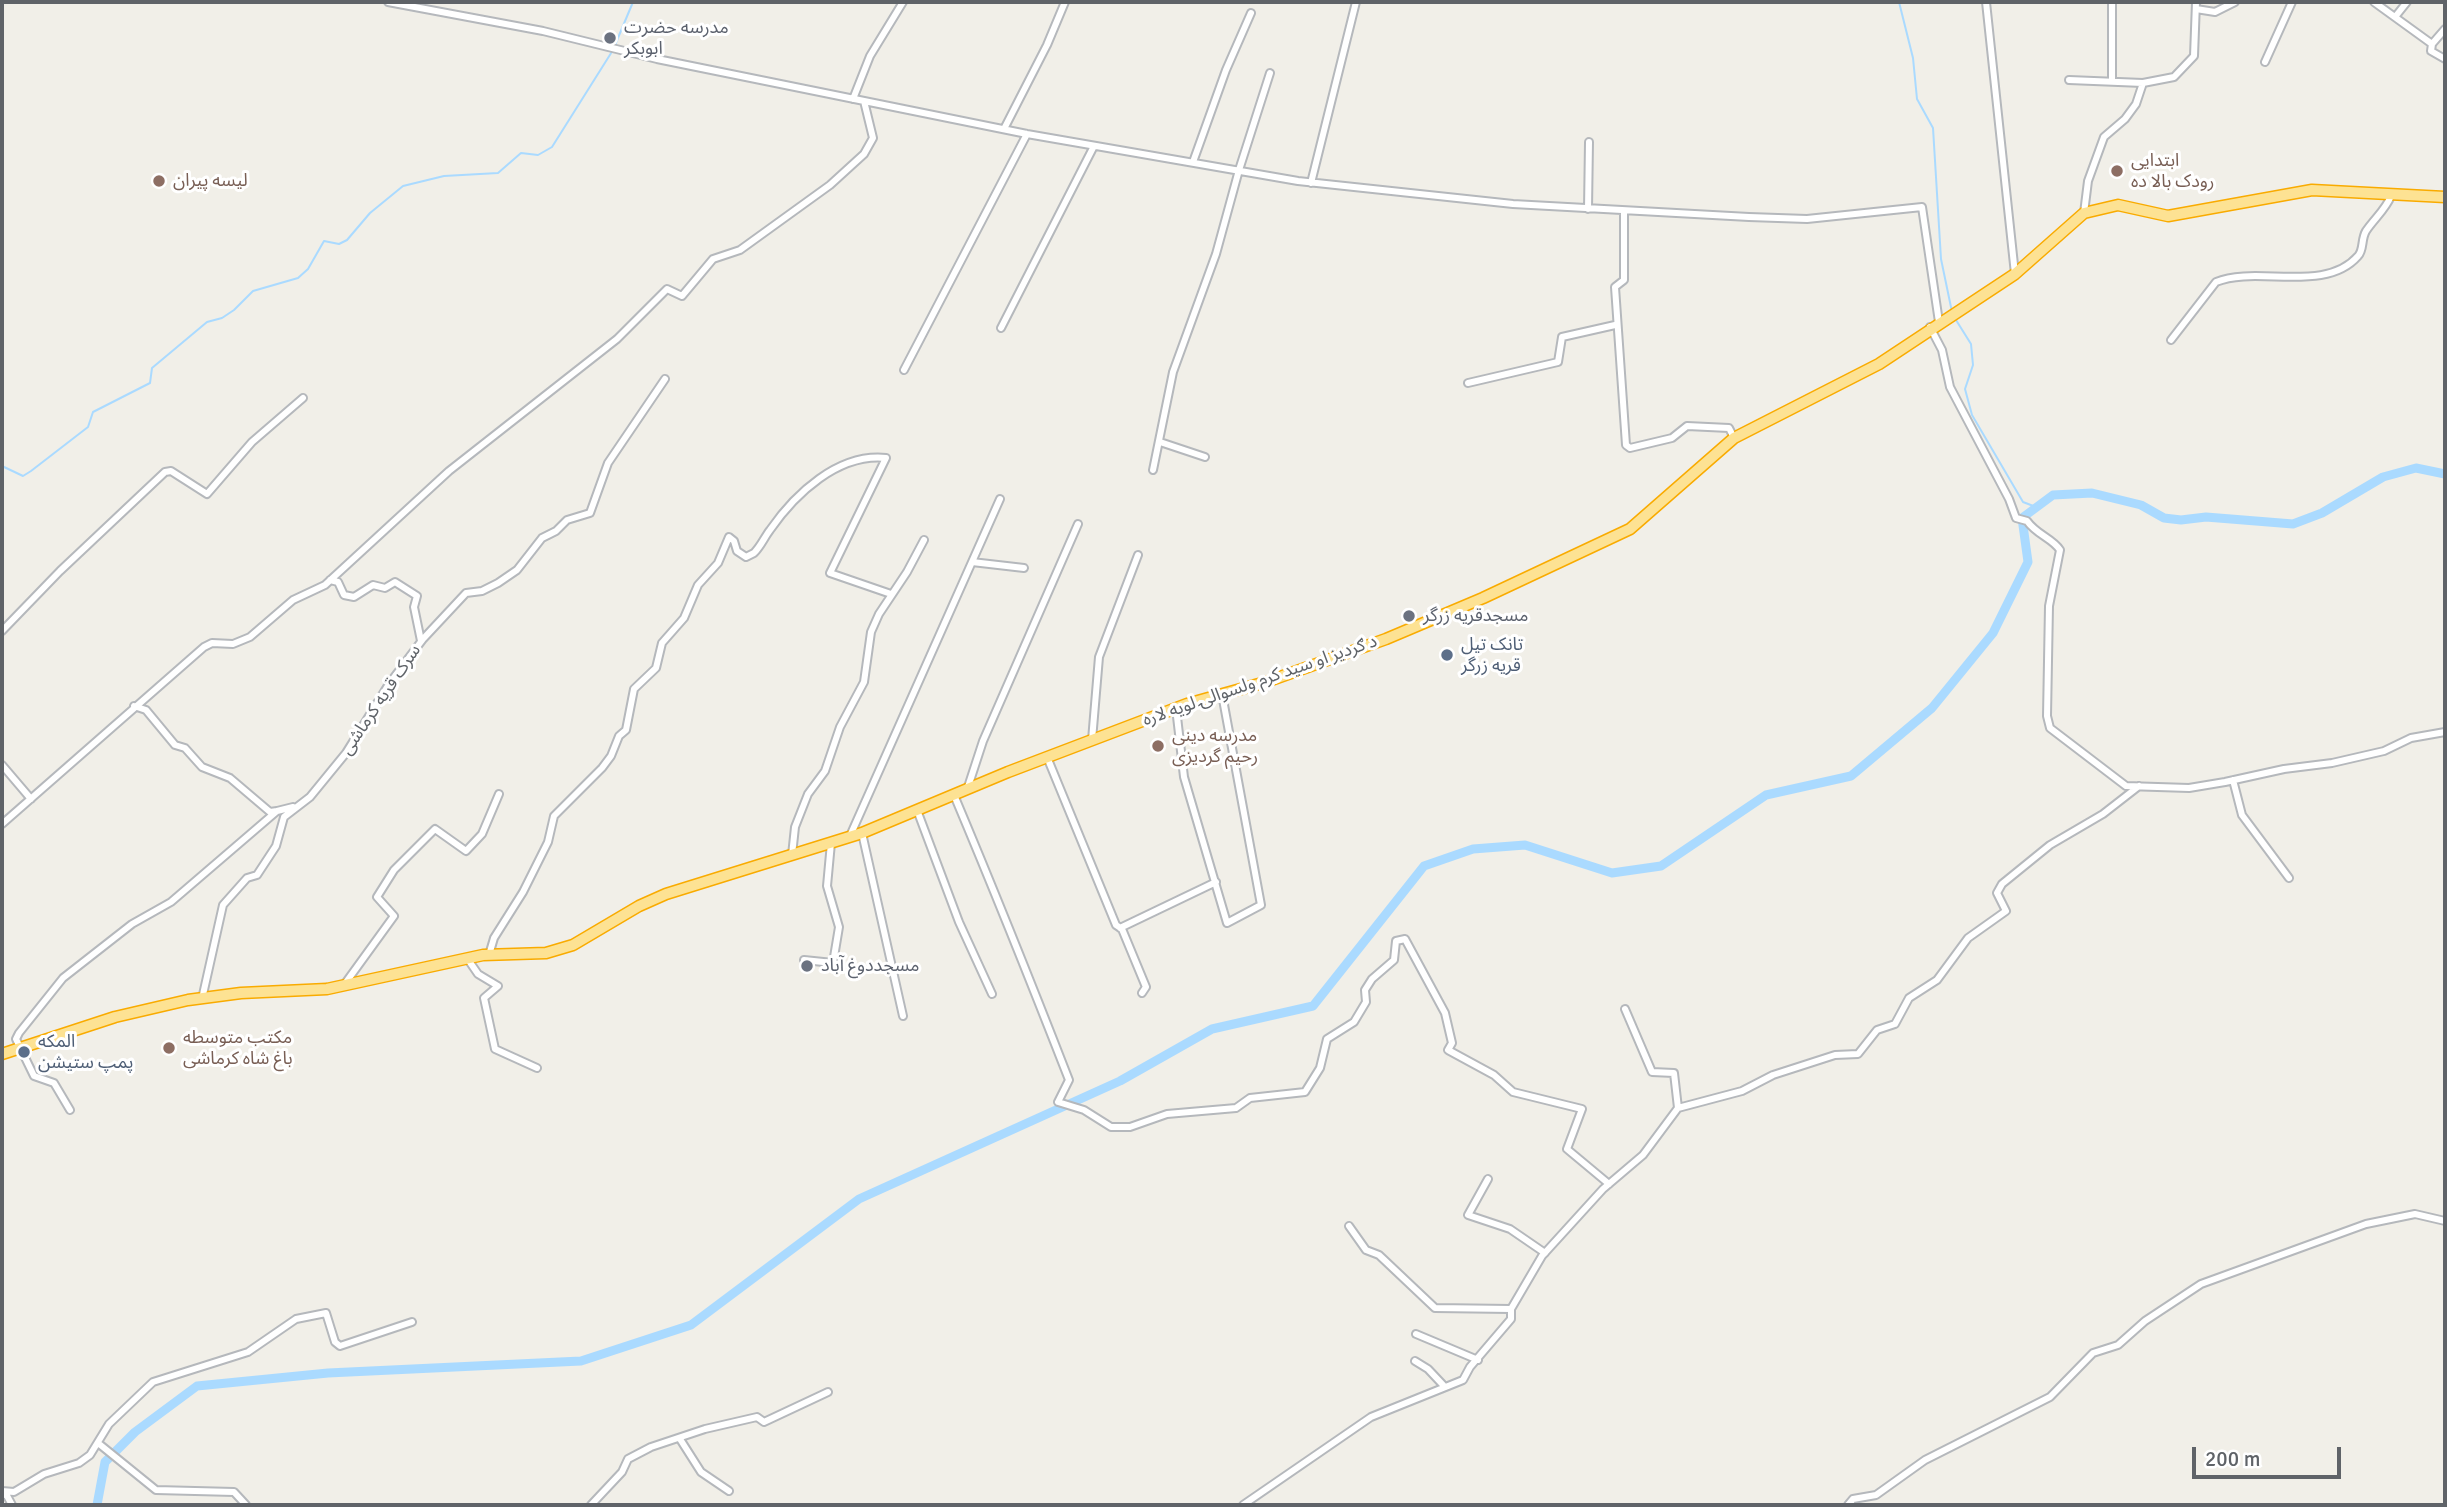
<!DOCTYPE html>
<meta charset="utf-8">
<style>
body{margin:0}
#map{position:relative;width:2447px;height:1507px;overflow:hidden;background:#f1efe8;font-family:Signika,sans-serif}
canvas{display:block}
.frame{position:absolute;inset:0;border:4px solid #5f6368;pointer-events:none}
.scale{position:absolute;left:2192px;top:1447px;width:149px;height:32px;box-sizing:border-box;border:4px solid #5f6368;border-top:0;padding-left:9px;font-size:21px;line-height:24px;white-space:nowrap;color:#5f6368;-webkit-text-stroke:5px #fff;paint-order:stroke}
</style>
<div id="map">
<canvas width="2447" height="1507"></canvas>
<div class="frame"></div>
<div class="scale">200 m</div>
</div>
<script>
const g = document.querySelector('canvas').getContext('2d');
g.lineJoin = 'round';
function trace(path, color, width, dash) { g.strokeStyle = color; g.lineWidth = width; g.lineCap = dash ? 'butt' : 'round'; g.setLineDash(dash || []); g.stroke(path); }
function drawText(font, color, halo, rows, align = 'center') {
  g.font = font + ' Signika,"Noto Sans Arabic",sans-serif'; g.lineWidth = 6; g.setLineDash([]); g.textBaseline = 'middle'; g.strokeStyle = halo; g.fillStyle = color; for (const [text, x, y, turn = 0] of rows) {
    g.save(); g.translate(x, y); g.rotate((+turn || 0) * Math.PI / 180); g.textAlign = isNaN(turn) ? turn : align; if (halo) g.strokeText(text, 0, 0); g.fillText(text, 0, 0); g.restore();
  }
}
const stream = new Path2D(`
 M 1899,2 L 1913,58 L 1917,99 L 1933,128 L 1941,259 L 1952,312
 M 615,45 L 633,2
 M 1956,320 L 1971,344 L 1973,365 L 1965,389 L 1972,415 L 2023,502 L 2036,507
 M 2,466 L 23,476 L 31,471 L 88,427 L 93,412 L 150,383 L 152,368 L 207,322 L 222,318 L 234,310 L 253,291 L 298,278 L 308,269 L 324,241 L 339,244 L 347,240 L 370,213 L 403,186 L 444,176 L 498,173 L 521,153 L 538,155 L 552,147 L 613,50`);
const river = new Path2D(`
 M 97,1505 L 105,1462 L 135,1432 L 197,1386 L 328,1373 L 581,1361 L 691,1325 L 859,1199 L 1120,1081 L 1212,1029 L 1313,1006 L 1424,866 L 1473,849 L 1525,845 L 1612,873 L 1661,866 L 1766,795 L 1851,776 L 1932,708 L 1993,633 L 2028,562 L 2022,518 L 2053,495 L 2092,493 L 2141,505 L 2164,518 L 2181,520 L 2206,517 L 2293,524 L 2322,513 L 2383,477 L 2416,468 L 2445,474`);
const minor = new Path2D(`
 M 388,2 L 543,31 L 657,59 L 1027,134 L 1298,181 L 1513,204 L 1749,217 L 1807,219 L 1922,207 L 1939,322
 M 1986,2 L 2015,274
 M 2112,2 L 2112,80
 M 2374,2 L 2432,44 L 2431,51 L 2445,59
 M 2196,9 L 2215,12 L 2235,2
 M 2395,17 L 2407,2
 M 2432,44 L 2445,29
 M 2265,62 L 2292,2
 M 2069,80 L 2143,83
 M 853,99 L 870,56 L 903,2
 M 1004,129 L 1047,45 L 1065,2
 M 1193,162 L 1226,70 L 1251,13
 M 1311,183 L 1356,2
 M 1588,209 L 1589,142
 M 1624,211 L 1624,280 L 1615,287 L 1626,445 L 1630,448 L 1672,438 L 1687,426 L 1729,428 L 1734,438
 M 2084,213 L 2088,181 L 2104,137 L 2125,119 L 2136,104 L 2143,83 L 2174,77 L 2194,56 L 2196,2
 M 1930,327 L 1942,350 L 1950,387 L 2009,499 L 2016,518 L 2027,521 C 2037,535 2052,538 2060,550 L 2049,606 L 2047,716 L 2050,728 L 2126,786 L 2189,788 L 2225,782 L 2284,769 L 2332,763 L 2384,751 L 2411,738 L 2445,732
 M 1001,328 L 1094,146
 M 2171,340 L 2216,282 C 2256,265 2325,294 2358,256 C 2364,250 2361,239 2366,231 C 2374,219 2386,209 2391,196
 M 904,370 L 1027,134
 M 1468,383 L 1558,362 L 1562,337 L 1615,325
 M 1160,442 L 1205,457
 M 1153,470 L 1173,372 L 1216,254 L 1239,170 L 1270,73
 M 972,562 L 1024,568
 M 330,580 L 338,582 L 344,595 L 354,597 L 373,585 L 385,588 L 395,582 L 417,596 L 414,607 L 421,641
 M 2,631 L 60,571 L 165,472 L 171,471 L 207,494 L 252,442 L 303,398
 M 134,706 L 146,710 L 175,745 L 185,748 L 202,767 L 230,778 L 270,812 L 277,811
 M 1176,708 L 1184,777 L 1227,923 L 1261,905 L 1222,694
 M 1092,740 L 1099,657 L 1138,555
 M 1047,757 L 1116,925 L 1122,929 L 1146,987 L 1142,993
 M 2,765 L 31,799
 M 2233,780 L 2242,815 L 2289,878
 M 967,790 L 983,741 L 1078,524
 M 954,795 C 994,890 1032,985 1069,1080 L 1058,1102 L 1084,1110 L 1111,1127 L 1130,1127 L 1167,1114 L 1236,1108 L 1250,1098 L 1305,1092 L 1320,1068 L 1327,1039 L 1354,1022 L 1366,1002 L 1365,990 L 1372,979 L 1394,960 L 1396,941 L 1405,939 L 1445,1013 L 1452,1043 L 1448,1050 L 1494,1075 L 1513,1092 L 1582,1109 L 1567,1149 L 1609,1184
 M 917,810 L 959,922 L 992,994
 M 2,824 L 204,647 L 212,643 L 233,644 L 250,637 L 293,600 L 325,585 L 449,471 L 617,339 L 667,289 L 682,296 L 713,259 L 740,250 L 830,185 L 864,154 L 873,138 L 864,101
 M 862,833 L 903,1016
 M 850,836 L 1000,499
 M 792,855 L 795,827 L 808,794 L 825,771 L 840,727 L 864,682 L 871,632 L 879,614 L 907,572 L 924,540
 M 1120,928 L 1216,882
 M 489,955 L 494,938 L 523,892 L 548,842 L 554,816 L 602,768 L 611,756 L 619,736 L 626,730 L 634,689 L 656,668 L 662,643 L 684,618 L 698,585 L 718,563 L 729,537 L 734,541 L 737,551 L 746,557 L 754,553 C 761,546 764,538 770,530 C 795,494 838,453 886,458 L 830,573 L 891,594
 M 467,958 L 478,974 L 498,986 L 484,998 L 495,1049 L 537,1068
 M 804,960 L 833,963 L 839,927 L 827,886 L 831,843
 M 344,985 L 394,916 L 377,897 L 394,870 L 435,829 L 466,851 L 482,834 L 499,794
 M 202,999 L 223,905 L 247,878 L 257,875 L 276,846 L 284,817 L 310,797 L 346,753 L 389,684 L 423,639 L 466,593 L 482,591 L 498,583 L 517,570 L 542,538 L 556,531 L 567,520 L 590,513 L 608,463 L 665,379
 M 1625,1009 L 1652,1072 L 1674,1073 L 1678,1108
 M 70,1110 L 54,1083 L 34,1076 L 16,1039 L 19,1033 L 63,978 L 132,924 L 171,902 L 277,811 L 293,807
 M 1488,1179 L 1468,1215 L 1510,1229 L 1545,1253
 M 1349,1226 L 1366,1250 L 1379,1255 L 1435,1308 L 1511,1309
 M 1416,1334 L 1478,1360
 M 1415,1361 L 1428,1369 L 1444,1386
 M 680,1439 L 701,1472 L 729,1491
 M 98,1443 L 156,1490 L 234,1492 L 246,1505
 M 2,1491 L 14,1492 L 44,1474 L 79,1463 L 90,1455 L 109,1424 L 153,1382 L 248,1352 L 296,1319 L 326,1313 L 335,1342 L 340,1346 L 412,1322
 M 2,1496 L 5,1492 L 12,1505
 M 591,1505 L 622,1472 L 628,1459 L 651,1447 L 705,1429 L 757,1417 L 764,1422 L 828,1392
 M 1243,1505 L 1371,1417 L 1463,1380 L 1470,1367 L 1511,1319 L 1511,1309 L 1542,1256 L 1603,1189 L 1643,1155 L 1678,1108 L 1742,1091 L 1773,1075 L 1835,1055 L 1858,1054 L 1877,1030 L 1895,1024 L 1909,998 L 1937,980 L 1968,938 L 2006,911 L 1997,893 L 2002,884 L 2050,845 L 2103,814 L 2139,786
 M 1848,1505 L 1853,1499 L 1876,1495 L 1925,1460 L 2050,1397 L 2093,1353 L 2118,1345 L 2145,1321 L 2201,1284 L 2366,1224 L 2415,1214 L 2445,1221`);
const highway = new Path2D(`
 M 2,1054 L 115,1017 L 188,1000 L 241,993 L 327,989 L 483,955 L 546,953 L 573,945 L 639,906 L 666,894 L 862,833 L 1008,772 L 1187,704 L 1266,682 L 1386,639 L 1483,598 L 1630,529 L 1734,438 L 1879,364 L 2015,274 L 2084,213 L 2118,205 L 2168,216 L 2312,190 L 2445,197`);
const markers = [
 [610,38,7,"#6b7280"],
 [2117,171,7,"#8d6e63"],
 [159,181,7,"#8d6e63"],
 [1409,616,7,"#6b7280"],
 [1447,655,7,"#5c6f8a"],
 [1158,746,7,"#8d6e63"],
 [807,966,7,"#6b7280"],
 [169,1048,7,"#8d6e63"],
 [24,1052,7,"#5c6f8a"]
];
const worshipNames = [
 ["مدرسه حضرت",624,28],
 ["ابوبکر",624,49],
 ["مسجدقریه زرگر",1423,616],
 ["مسجددوغ آباد",821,966]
];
const educationNames = [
 ["ابتدایی",2131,161],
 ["رودک بالا ده",2131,182],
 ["لیسه پیران",173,181],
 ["مدرسه دینی",1172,736],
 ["رحیم گردیزی",1172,757],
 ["مکتب متوسطه",183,1038],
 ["باغ شاه کرماشی",183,1059]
];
const serviceNames = [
 ["تانک تیل",1461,645],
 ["قریه زرگر",1461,666],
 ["المکه",38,1042],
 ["پمپ ستیشن",38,1063]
];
const streetNames = [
 ["د ګردیز او سید کرم ولسوالۍ لویه لاره",1260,681,-19],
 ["سرک قریه کرماشی",381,700,-56]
];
trace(stream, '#aadaff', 2);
trace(river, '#aadaff', 9);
trace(minor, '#b5b8bc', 10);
trace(highway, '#f9ab00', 13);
trace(minor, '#fff', 6);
trace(highway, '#fde293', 10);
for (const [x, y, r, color] of markers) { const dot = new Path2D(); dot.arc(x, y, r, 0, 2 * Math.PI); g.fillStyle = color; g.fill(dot); trace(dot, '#fff', 2.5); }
drawText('18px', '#5b616d', '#fff', worshipNames, 'left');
drawText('18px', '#785e54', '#fff', educationNames, 'left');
drawText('18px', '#4e5e75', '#fff', serviceNames, 'left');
drawText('18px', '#5f6368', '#fff', streetNames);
</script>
